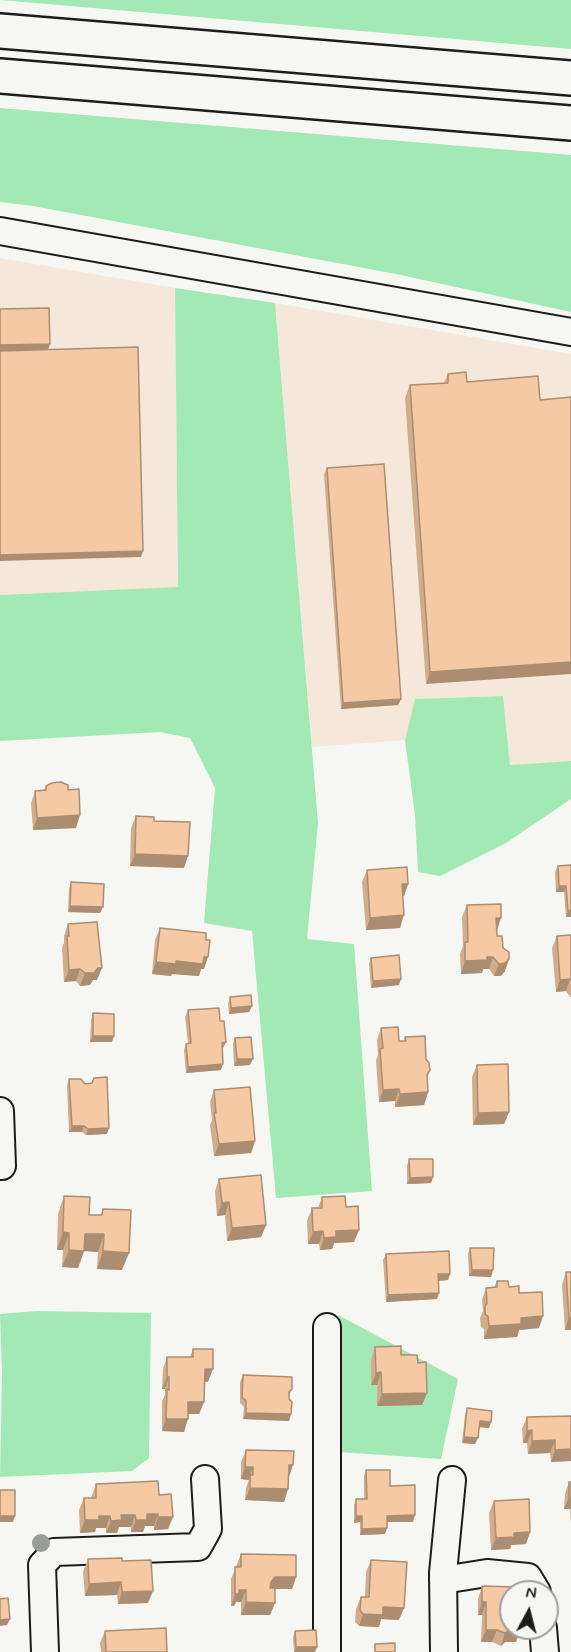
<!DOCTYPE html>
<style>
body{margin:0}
#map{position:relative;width:571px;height:1652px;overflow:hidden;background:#f6f6f2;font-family:Mynerve,sans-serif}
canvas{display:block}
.north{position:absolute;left:499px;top:1580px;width:60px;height:60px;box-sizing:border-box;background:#f6f6f2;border:2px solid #9f9f9c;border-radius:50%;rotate:7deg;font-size:16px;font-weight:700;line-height:24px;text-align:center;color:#1c1c1c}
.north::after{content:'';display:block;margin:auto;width:21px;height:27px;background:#1c1c1c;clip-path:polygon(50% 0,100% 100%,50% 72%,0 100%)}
</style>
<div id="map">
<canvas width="571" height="1652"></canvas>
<div class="north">N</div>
</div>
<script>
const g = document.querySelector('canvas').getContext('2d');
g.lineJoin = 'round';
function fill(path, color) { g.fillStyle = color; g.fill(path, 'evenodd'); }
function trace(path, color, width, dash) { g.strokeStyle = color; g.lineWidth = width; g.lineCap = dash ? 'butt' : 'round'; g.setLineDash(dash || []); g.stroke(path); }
const built = new Path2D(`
 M 0,258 L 175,288 L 178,588 L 0,595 Z
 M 275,303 L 571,354 L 571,761 L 510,765 L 503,696 L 416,699 L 405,740 L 312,747 Z`);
const green = new Path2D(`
 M 0,0 L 571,0 L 571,49 Z
 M 0,108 L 571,155 L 571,312 L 396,274 L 33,206 L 0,202 Z
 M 175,288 L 275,303 L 318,823 L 307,939 L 354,944 L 372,1191 L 276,1198 L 252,931 L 204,923 L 215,788 L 190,738 L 160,732 L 0,741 L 0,595 L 178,587 Z
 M 503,696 L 510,765 L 571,761 L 571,799 L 506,843 L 440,876 L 418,872 L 415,815 L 405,740 L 415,699 Z
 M 37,1311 L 151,1313 L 149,1458 L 132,1471 L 0,1477 L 2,1373 L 0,1314 Z
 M 338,1315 L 458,1379 L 441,1459 L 339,1452 Z`);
const minor = new Path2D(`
 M 0,231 L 571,332
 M 0,1111 L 2,1166 L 0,1166
 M 327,1327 L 327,1652
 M 443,1580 L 487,1573 L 528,1577 L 537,1592
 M 543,1628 L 545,1652
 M 45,1652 L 42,1565 L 54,1552 L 198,1547 L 208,1529 L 205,1479
 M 444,1652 L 443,1573 L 452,1480`);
const highway = new Path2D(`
 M 0,31 L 571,78
 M 0,76 L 571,123`);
const trees = [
 [41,1543]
];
const wall = new Path2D(`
 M 448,374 L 467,382 L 538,376 L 426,684 L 405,398 L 410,385 L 444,383 Z
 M 327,468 L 401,699 L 398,705 L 341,709 L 324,474 Z
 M 46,786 L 68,790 L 76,828 L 33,830 L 31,803 L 35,791 L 44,790 Z
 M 136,816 L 154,821 L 184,868 L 130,866 L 131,828 Z
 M 571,865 L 571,917 L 566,917 L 564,892 L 556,892 L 555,872 L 558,866 Z
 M 367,870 L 408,884 L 404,896 L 403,896 L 400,928 L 366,930 L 362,882 Z
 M 71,882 L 100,913 L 68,912 L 69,889 Z
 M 467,905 L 497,930 L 497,936 L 503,948 L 505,971 L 501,976 L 494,976 L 489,969 L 483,969 L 482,973 L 461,974 L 460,954 L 463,946 L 462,917 Z
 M 68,924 L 97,980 L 93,980 L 90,985 L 80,986 L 76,981 L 64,982 L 62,948 L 64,943 L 64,936 Z
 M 160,928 L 204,969 L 201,969 L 199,976 L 172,974 L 171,976 L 152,974 L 155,940 Z
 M 571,935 L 571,997 L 570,997 L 566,991 L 556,992 L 552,948 L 557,936 Z
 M 371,958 L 399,985 L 371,988 L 369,964 Z
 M 230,997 L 252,1006 L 249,1012 L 229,1014 L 228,1004 Z
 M 188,1010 L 220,1021 L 226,1042 L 223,1048 L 222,1049 L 221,1070 L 186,1073 L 184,1050 L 186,1044 L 188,1043 L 185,1017 Z
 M 93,1013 L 112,1042 L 90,1042 L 91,1020 Z
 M 381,1028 L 399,1041 L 404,1041 L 405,1037 L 426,1059 L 430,1070 L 427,1078 L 428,1092 L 424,1105 L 395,1107 L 395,1101 L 379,1102 L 376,1061 L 378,1055 L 377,1040 Z
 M 235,1038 L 250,1065 L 234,1066 L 233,1044 Z
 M 477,1065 L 509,1112 L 504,1124 L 473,1125 L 472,1077 Z
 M 69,1079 L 107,1134 L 86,1135 L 82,1132 L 69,1132 L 67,1086 Z
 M 214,1090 L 255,1141 L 251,1153 L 214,1156 L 210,1125 L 212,1120 L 210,1102 Z
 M 409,1159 L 433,1177 L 431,1183 L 407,1184 L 407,1166 Z
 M 219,1179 L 266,1225 L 261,1237 L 227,1241 L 225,1215 L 217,1216 L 215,1191 Z
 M 64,1196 L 89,1215 L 101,1215 L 103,1209 L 122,1270 L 97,1269 L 98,1252 L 84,1251 L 78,1268 L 62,1267 L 63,1250 L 57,1250 L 58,1214 Z
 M 322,1197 L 346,1207 L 359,1230 L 354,1242 L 334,1243 L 332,1249 L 320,1250 L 319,1244 L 308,1244 L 307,1221 L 312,1208 L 318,1208 Z
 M 470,1248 L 493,1270 L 491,1277 L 469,1276 L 468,1254 Z
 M 386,1254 L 450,1274 L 448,1280 L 439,1281 L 437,1299 L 386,1302 L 383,1260 Z
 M 566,1272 L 571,1272 L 571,1330 L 565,1330 L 562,1285 Z
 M 497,1281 L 509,1287 L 519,1293 L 539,1328 L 519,1330 L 517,1337 L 484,1339 L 484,1329 L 481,1327 L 480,1318 L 483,1311 L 482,1300 L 486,1288 L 494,1288 Z
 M 375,1347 L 401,1355 L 418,1363 L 427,1393 L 422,1405 L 377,1406 L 377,1385 L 371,1385 L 371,1360 Z
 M 193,1349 L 208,1382 L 205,1381 L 204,1402 L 199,1414 L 188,1414 L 184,1432 L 162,1431 L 162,1401 L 165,1395 L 165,1389 L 162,1389 L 163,1369 L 167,1357 L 190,1357 Z
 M 243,1375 L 292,1389 L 289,1396 L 291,1414 L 289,1421 L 243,1419 L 244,1407 L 240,1403 L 240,1382 Z
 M 467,1408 L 491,1422 L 489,1428 L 479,1427 L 475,1444 L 462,1443 L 465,1415 Z
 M 571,1416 L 571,1461 L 551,1462 L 550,1453 L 528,1454 L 527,1443 L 523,1443 L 522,1429 L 527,1417 Z
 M 246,1450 L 289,1477 L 288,1489 L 284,1502 L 245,1500 L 246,1488 L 249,1480 L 241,1479 L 241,1462 Z
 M 366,1470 L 390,1486 L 413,1522 L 387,1522 L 385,1534 L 360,1535 L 360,1522 L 354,1523 L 354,1505 L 356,1499 L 364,1499 L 364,1476 Z
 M 569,1482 L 571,1482 L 571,1524 L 570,1509 L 564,1509 L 565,1494 Z
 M 96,1484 L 159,1495 L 173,1517 L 168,1529 L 154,1530 L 154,1526 L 145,1526 L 143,1532 L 131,1532 L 131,1527 L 119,1527 L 117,1533 L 106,1533 L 106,1528 L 96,1528 L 95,1532 L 80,1533 L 79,1510 L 84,1498 L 91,1498 Z
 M 494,1501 L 530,1532 L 526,1544 L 511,1545 L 510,1549 L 491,1550 L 489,1513 Z
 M 241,1554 L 296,1577 L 292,1589 L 275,1589 L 275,1603 L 270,1615 L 241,1615 L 241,1602 L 236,1602 L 234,1606 L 231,1606 L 231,1579 Z
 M 88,1559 L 122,1561 L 148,1603 L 118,1604 L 117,1595 L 85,1596 L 83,1572 Z
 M 371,1560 L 399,1620 L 381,1619 L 379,1627 L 359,1626 L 355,1622 L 356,1609 L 361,1597 L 365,1597 L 366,1572 Z
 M 482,1586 L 511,1592 L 520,1630 L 516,1642 L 505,1642 L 501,1646 L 492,1642 L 481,1642 L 482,1615 L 478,1615 L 478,1599 Z
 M 105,1631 L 167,1652 L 101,1652 L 100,1643 Z
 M 295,1631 L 317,1647 L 315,1652 L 294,1652 L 293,1637 Z`);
const shadedWall = new Path2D(`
 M 50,344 L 46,356 L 0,357 L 0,345 Z
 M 143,551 L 141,557 L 0,561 L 0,555 Z
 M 571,662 L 571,674 L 426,684 L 430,672 Z
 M 401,699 L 398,705 L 341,709 L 343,703 Z
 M 80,815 L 76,828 L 33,830 L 37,818 Z
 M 135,854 L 188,856 L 184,868 L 130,866 Z
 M 402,884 L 408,884 L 404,896 L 397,897 Z
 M 559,886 L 566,886 L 564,892 L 556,892 Z
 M 70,906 L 103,907 L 100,913 L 68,912 Z
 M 571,910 L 571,917 L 566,917 L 568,911 Z
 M 404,915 L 400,928 L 366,930 L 370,918 Z
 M 496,918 L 501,918 L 497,930 Z
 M 204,957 L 208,957 L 204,969 L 201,969 L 199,976 L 172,974 L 171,976 L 152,974 L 156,962 L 176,961 Z
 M 487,957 L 493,957 L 489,969 L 483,969 L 482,973 L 461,974 L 465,961 Z
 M 509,959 L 505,971 L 501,976 L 494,976 L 499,964 Z
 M 98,968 L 102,968 L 97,980 L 93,980 L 90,985 L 80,986 L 85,973 Z
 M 80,969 L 76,981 L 64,982 L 69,970 Z
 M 401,979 L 399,985 L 371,988 L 373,981 Z
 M 570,979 L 566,991 L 556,992 L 560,980 Z
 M 252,1006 L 249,1012 L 229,1014 L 231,1008 Z
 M 93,1036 L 114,1036 L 112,1042 L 90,1042 Z
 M 226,1042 L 223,1048 L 219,1049 L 222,1043 Z
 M 237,1059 L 253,1059 L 250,1065 L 234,1066 Z
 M 223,1064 L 221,1070 L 186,1073 L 188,1067 Z
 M 399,1089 L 395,1101 L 379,1102 L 383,1090 Z
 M 428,1092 L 424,1105 L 395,1107 L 400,1094 Z
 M 509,1112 L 504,1124 L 473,1125 L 478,1113 Z
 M 72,1126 L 84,1126 L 82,1132 L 69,1132 Z
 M 109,1128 L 107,1134 L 86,1135 L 88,1129 Z
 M 255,1141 L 251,1153 L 214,1156 L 219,1144 Z
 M 433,1177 L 431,1183 L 407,1184 L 410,1178 Z
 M 229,1202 L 225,1215 L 217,1216 L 222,1203 Z
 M 266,1225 L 261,1237 L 227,1241 L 232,1228 Z
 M 359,1230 L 354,1242 L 334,1243 L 332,1249 L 320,1250 L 324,1238 L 336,1231 Z
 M 323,1231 L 319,1244 L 308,1244 L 313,1232 Z
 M 63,1232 L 69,1233 L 63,1250 L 57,1250 Z
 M 85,1234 L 104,1234 L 98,1252 L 84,1251 L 78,1268 L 62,1267 L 69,1250 Z
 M 103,1251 L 129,1253 L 122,1270 L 97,1269 Z
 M 472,1270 L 493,1270 L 491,1277 L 469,1276 Z
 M 438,1274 L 450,1274 L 448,1280 L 436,1281 Z
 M 439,1293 L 437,1299 L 386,1302 L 388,1295 Z
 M 543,1316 L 539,1328 L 519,1330 L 517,1337 L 484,1339 L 489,1326 L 521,1318 Z
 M 569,1318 L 571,1318 L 571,1330 L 565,1330 Z
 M 205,1369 L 213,1369 L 208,1382 L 201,1381 Z
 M 381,1372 L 377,1385 L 371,1385 L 376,1373 Z
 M 167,1376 L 169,1377 L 165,1389 L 162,1389 Z
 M 427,1393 L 422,1405 L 377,1406 L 382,1394 Z
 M 188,1402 L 204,1402 L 199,1414 L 184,1414 Z
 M 246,1413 L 291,1414 L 289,1421 L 243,1419 Z
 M 166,1419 L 188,1419 L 184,1432 L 162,1431 Z
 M 480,1421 L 491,1422 L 489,1428 L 477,1427 Z
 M 532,1430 L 527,1443 L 523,1443 L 527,1431 Z
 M 464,1437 L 478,1438 L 475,1444 L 462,1443 Z
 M 555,1440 L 550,1453 L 528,1454 L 532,1441 Z
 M 571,1449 L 571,1461 L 551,1462 L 555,1450 Z
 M 289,1465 L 293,1465 L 289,1477 Z
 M 245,1467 L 253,1467 L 249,1480 L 241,1479 Z
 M 250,1488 L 288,1489 L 284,1502 L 245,1500 Z
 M 569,1497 L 571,1497 L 571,1507 L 570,1509 L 564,1509 Z
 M 147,1514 L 158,1514 L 154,1526 L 145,1526 L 143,1532 L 131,1532 L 136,1520 Z
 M 121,1515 L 135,1515 L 131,1527 L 119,1527 L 117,1533 L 106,1533 L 111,1521 Z
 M 415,1515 L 413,1522 L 384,1522 L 387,1516 Z
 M 0,1516 L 15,1516 L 13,1522 L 0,1522 Z
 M 99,1516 L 110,1516 L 106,1528 L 96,1528 L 95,1532 L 80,1533 L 85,1520 Z
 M 356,1516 L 362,1516 L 360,1522 L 354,1523 Z
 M 158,1517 L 173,1517 L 168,1529 L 154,1530 Z
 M 387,1528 L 385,1534 L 360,1535 L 362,1529 Z
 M 530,1532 L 526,1544 L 511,1545 L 510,1549 L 491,1550 L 496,1538 L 514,1533 Z
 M 275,1577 L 296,1577 L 292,1589 L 270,1589 L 271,1582 Z
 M 121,1582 L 117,1595 L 85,1596 L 89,1584 Z
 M 239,1590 L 246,1590 L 241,1602 L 236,1602 L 234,1606 L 231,1606 L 235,1594 Z
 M 153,1591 L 148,1603 L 118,1604 L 122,1592 Z
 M 246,1602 L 275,1603 L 270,1615 L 241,1615 Z
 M 482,1602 L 486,1602 L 482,1615 L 478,1615 Z
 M 383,1607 L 404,1608 L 399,1620 L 381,1619 L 379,1627 L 359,1626 L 363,1614 Z
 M 10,1619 L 7,1625 L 0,1626 L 0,1620 Z
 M 486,1630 L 497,1630 L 492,1642 L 481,1642 Z
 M 509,1630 L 520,1630 L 516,1642 L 505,1642 L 501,1646 L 505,1633 Z
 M 296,1647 L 317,1647 L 315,1652 L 294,1652 Z`);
const building = new Path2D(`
 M 49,308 L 50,344 L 0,345 L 0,309 Z
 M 138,347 L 143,551 L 0,555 L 0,351 Z
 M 466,372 L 467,382 L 538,376 L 540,400 L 571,397 L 571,662 L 430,672 L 410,385 L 448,383 L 448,374 Z
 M 384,464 L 401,699 L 343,703 L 327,468 Z
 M 61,782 L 68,785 L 68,790 L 79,789 L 80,815 L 37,818 L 35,791 L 46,790 L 46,786 L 52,783 Z
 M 136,816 L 154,817 L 154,821 L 190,822 L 188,856 L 135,854 Z
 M 571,865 L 571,910 L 568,911 L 566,886 L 559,886 L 558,866 Z
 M 407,867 L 408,884 L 402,884 L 404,915 L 370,918 L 367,870 Z
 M 71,882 L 104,884 L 103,907 L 70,906 Z
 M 501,904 L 501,918 L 496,918 L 497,936 L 502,936 L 503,948 L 509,952 L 509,959 L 505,963 L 499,964 L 493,957 L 487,957 L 487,960 L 465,961 L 465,942 L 468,942 L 467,905 Z
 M 97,922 L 102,968 L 98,968 L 94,973 L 85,973 L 80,969 L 69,970 L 67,936 L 69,936 L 68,924 Z
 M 160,928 L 206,933 L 206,940 L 210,940 L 208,957 L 204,957 L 203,964 L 176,961 L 176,964 L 156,962 Z
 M 571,935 L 571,980 L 570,979 L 560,980 L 557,936 Z
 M 399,955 L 401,979 L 373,981 L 371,958 Z
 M 251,995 L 252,1006 L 231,1008 L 230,997 Z
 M 219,1008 L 220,1021 L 224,1021 L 226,1042 L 222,1043 L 223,1064 L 188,1067 L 186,1044 L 191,1043 L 188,1010 Z
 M 93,1013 L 114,1014 L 114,1036 L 93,1036 Z
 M 398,1027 L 399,1041 L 406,1041 L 405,1037 L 425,1036 L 426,1059 L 429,1063 L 430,1070 L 427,1075 L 428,1092 L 400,1094 L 399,1089 L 383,1090 L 380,1049 L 383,1048 L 381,1028 Z
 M 251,1037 L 253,1059 L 237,1059 L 235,1038 Z
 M 508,1064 L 509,1112 L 478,1113 L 477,1065 Z
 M 107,1077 L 109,1128 L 88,1129 L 84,1126 L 72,1126 L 69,1079 L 81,1079 L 85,1084 L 92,1083 L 94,1078 Z
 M 250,1087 L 255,1141 L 219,1144 L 214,1113 L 216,1113 L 214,1090 Z
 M 409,1159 L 433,1159 L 433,1177 L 410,1178 Z
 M 261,1175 L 266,1225 L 232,1228 L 229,1202 L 222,1203 L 219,1179 Z
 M 64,1196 L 90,1197 L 89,1215 L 102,1215 L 103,1209 L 131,1210 L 129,1253 L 103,1251 L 104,1234 L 85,1234 L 84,1251 L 69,1250 L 69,1233 L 63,1232 Z
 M 345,1196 L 346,1207 L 358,1206 L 359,1230 L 336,1231 L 336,1237 L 324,1238 L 323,1231 L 313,1232 L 312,1208 L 322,1208 L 322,1197 Z
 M 470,1248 L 494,1248 L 493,1270 L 472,1270 Z
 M 449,1251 L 450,1274 L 438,1274 L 439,1293 L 388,1295 L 386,1254 Z
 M 566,1272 L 571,1272 L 571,1318 L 569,1318 Z
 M 497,1281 L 508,1281 L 509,1287 L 519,1286 L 519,1293 L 542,1292 L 543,1316 L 521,1318 L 521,1324 L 489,1326 L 488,1316 L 485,1314 L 485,1306 L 487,1303 L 486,1288 L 497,1287 Z
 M 401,1346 L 401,1355 L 417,1355 L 418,1363 L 426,1362 L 427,1393 L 382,1394 L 381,1372 L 376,1373 L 375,1347 Z
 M 193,1349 L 213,1349 L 213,1369 L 205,1369 L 204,1402 L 188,1402 L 188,1419 L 166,1419 L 167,1389 L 169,1390 L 169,1377 L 167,1376 L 167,1357 L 193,1357 Z
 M 243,1375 L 292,1377 L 292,1389 L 289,1392 L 289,1399 L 292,1402 L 291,1414 L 246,1413 L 246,1401 L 242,1397 Z
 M 467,1408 L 492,1411 L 491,1422 L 480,1421 L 478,1438 L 464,1437 Z
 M 571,1416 L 571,1449 L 555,1450 L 555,1440 L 532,1441 L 532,1430 L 527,1431 L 527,1417 Z
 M 246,1450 L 294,1451 L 293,1465 L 289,1465 L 288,1489 L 250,1488 L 250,1475 L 253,1475 L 253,1467 L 245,1467 Z
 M 366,1470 L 390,1470 L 390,1486 L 415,1485 L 415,1515 L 387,1516 L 387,1528 L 362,1529 L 362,1516 L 356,1516 L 356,1499 L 367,1499 Z
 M 158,1481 L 159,1495 L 171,1494 L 173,1517 L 158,1517 L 158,1514 L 147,1514 L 147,1520 L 136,1520 L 135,1515 L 121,1515 L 122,1520 L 111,1521 L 110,1516 L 99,1516 L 99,1520 L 85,1520 L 84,1498 L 96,1498 L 96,1484 Z
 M 569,1482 L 571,1482 L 571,1497 L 569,1497 Z
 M 0,1490 L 15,1490 L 15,1516 L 0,1516 Z
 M 529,1499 L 530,1532 L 514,1533 L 514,1537 L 496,1538 L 494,1501 Z
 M 241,1554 L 296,1555 L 296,1577 L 275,1577 L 271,1582 L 270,1588 L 275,1588 L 275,1603 L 246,1602 L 246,1590 L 239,1590 L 239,1594 L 235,1594 L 235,1567 L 241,1567 Z
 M 122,1558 L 122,1561 L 151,1560 L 153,1591 L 122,1592 L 121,1582 L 89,1584 L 88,1559 Z
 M 371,1560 L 407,1562 L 404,1608 L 383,1607 L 383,1615 L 363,1614 L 360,1610 L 361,1597 L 369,1597 Z
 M 482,1586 L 517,1587 L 517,1590 L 515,1590 L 515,1592 L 511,1592 L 511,1628 L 520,1628 L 520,1630 L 509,1630 L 505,1633 L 497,1630 L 486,1630 L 486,1602 L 482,1602 Z
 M 8,1598 L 10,1619 L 0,1620 L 0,1599 Z
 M 166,1628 L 167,1652 L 106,1652 L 105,1631 Z
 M 316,1630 L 317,1647 L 296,1647 L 295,1631 Z
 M 395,1643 L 395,1652 L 375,1652 L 375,1644 Z`);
fill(built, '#f5e8da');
fill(green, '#a3e9b6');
trace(minor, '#1c1c1c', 30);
trace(highway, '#1c1c1c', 38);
trace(minor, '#f6f6f2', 26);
trace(highway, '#f6f6f2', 33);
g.fillStyle = '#94a096';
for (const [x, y] of trees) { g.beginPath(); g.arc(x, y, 9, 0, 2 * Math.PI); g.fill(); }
fill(wall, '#d2ad8c');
fill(shadedWall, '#ab8d72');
fill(building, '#f4c9a3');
trace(building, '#ab8d72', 1.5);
</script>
